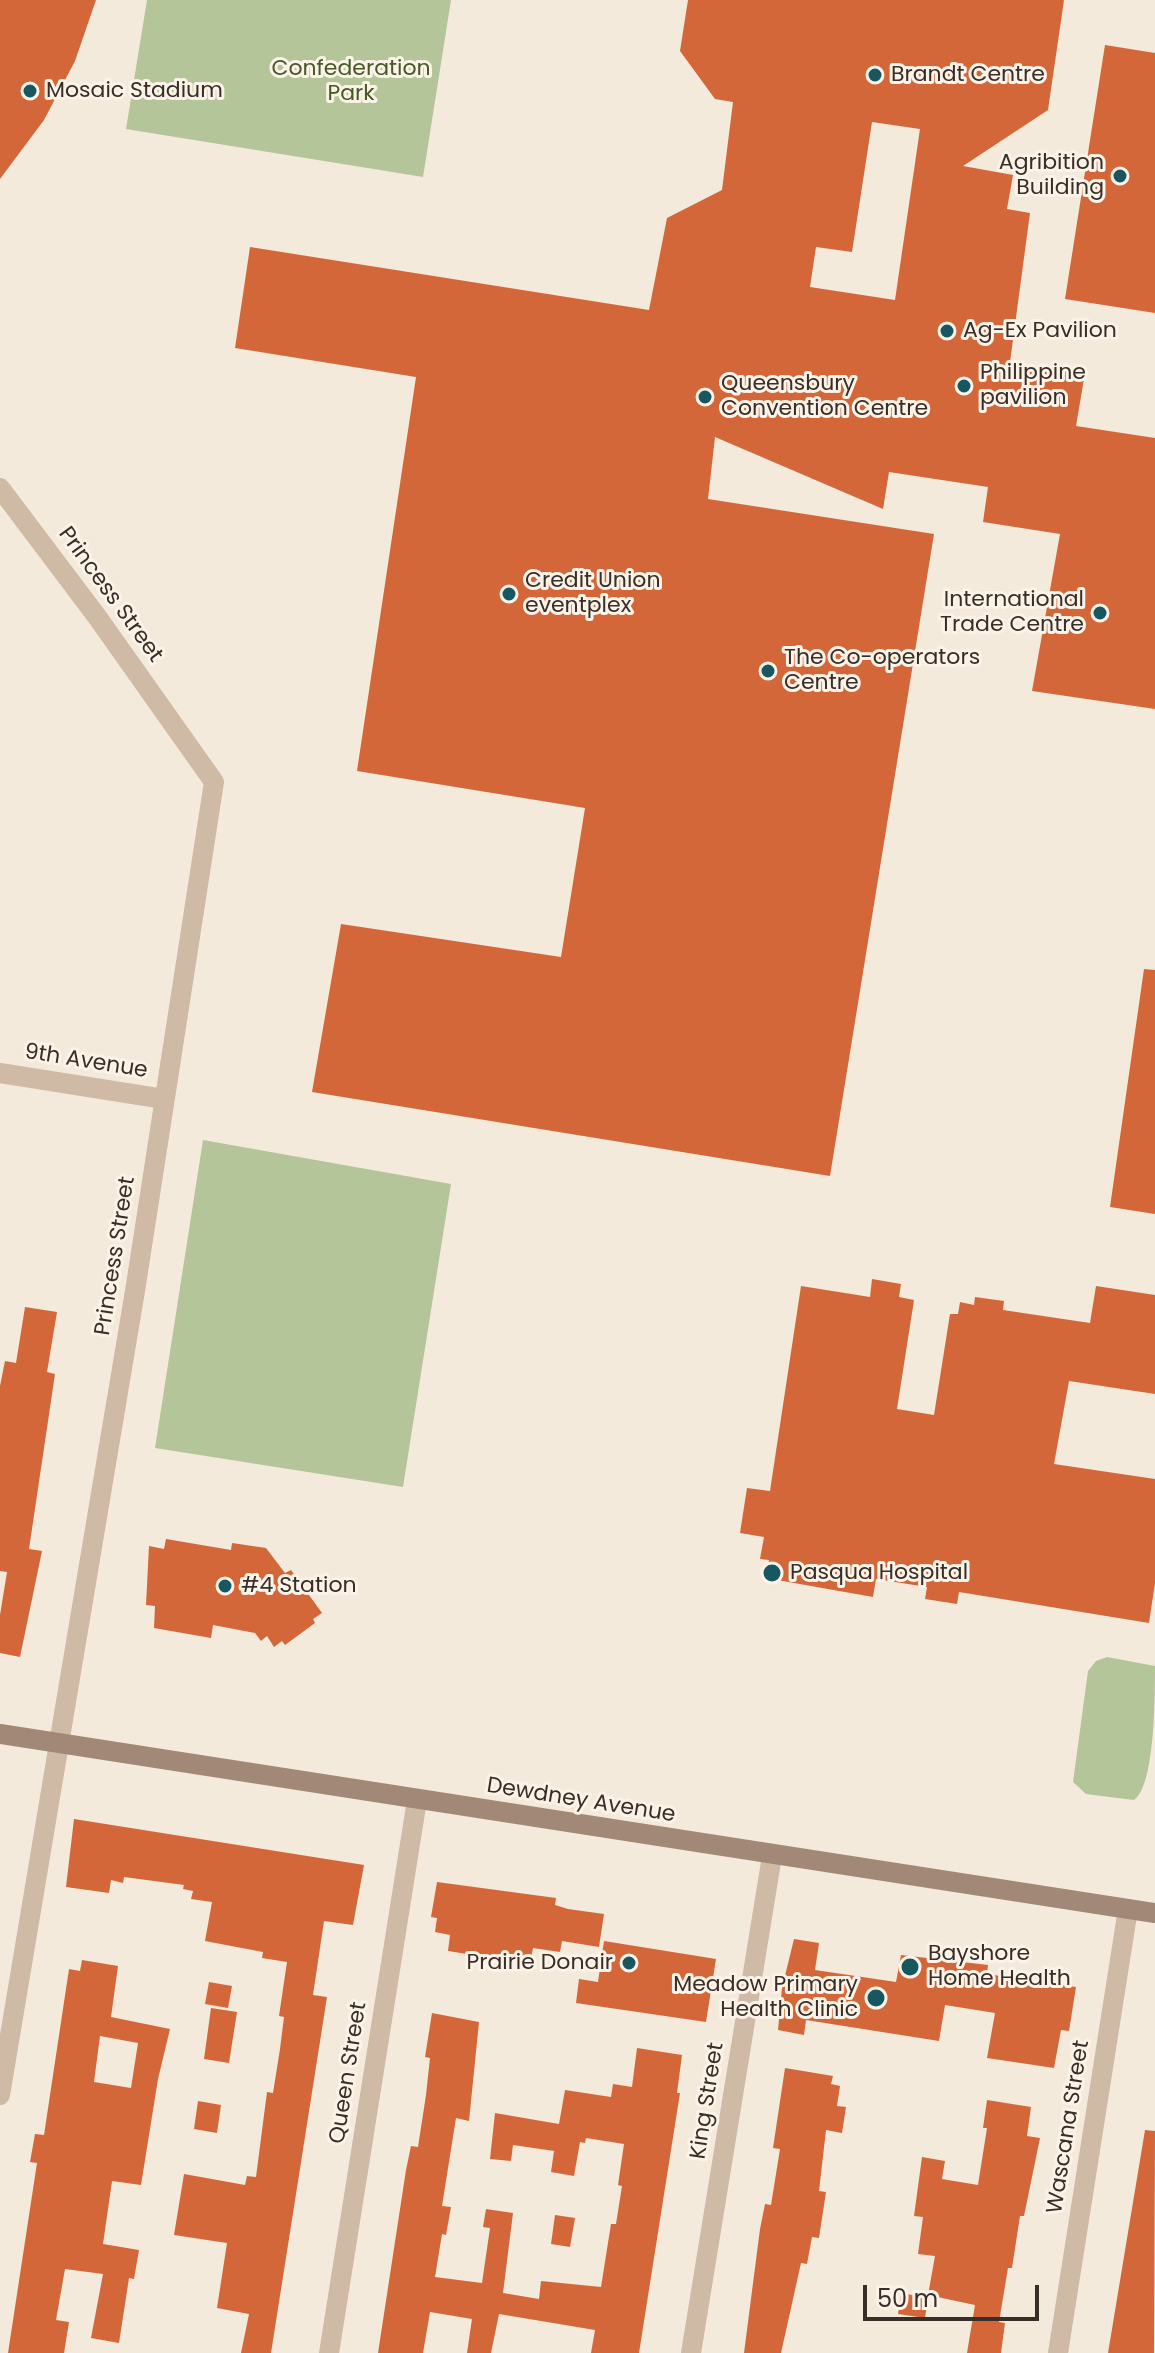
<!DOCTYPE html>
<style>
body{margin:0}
#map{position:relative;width:1155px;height:2353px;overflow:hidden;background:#f4eadb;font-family:Poppins,sans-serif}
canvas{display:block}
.scale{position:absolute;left:863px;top:2285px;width:176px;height:36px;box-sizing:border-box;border:4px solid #392e27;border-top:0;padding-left:10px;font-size:24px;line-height:28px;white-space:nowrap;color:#392e27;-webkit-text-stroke:6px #fbf3e8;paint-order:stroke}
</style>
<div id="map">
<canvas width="1155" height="2353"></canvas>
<div class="scale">50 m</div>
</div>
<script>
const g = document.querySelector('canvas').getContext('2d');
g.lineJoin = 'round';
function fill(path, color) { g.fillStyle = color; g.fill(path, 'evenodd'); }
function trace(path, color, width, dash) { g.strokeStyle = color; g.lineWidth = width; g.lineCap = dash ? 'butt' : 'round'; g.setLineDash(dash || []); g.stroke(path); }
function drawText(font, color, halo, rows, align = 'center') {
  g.font = font + ' Poppins,sans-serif'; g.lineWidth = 6; g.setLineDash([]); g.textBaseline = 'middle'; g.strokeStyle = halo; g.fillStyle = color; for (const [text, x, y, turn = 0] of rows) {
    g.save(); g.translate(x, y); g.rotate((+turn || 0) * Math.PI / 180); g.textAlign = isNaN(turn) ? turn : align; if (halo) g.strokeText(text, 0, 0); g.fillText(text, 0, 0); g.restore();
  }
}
const green = new Path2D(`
 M 147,0 L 451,0 L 423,177 L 126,129 Z
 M 203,1140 L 451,1184 L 403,1487 L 155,1448 Z
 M 1107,1657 L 1155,1666 C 1155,1696 1155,1786 1134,1800 L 1086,1794 L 1073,1782 L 1088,1671 L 1096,1661 Z`);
const building = new Path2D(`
 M 0,0 L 96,0 L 75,61 L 44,120 L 0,179 Z
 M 688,0 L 1064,0 L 1048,110 L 963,166 L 1013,175 L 1007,209 L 1030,213 L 1010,362 L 1085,373 L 1076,426 L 1155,438 L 1155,709 L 1032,691 L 1060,534 L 983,522 L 988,487 L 889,472 L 883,509 L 715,437 L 708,499 L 934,534 L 830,1176 L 312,1092 L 341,924 L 561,957 L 585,808 L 357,771 L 416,377 L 235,348 L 250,247 L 649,310 L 667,218 L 722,190 L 733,102 L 715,99 L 680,51 ZM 872,122 L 920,129 L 895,300 L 810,287 L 816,247 L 852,252 Z
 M 1105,45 L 1155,53 L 1155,313 L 1065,299 Z
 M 1144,969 L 1155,970 L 1155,1214 L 1110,1207 Z
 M 872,1279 L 901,1284 L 899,1297 L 914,1300 L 897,1409 L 934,1415 L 950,1314 L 958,1314 L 960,1302 L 974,1305 L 975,1297 L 1004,1301 L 1003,1310 L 1090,1323 L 1096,1286 L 1155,1295 L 1155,1394 L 1069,1381 L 1054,1464 L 1155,1479 L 1155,1583 L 1149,1623 L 959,1592 L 957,1604 L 925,1599 L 927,1587 L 876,1579 L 873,1597 L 766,1578 L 769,1560 L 760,1559 L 764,1537 L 740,1533 L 747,1488 L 770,1491 L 801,1286 L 870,1297 Z
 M 25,1307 L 57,1312 L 47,1372 L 55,1374 L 29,1549 L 42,1551 L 20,1657 L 0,1653 L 0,1615 L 7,1572 L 0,1571 L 0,1386 L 5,1361 L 16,1363 Z
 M 166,1539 L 231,1550 L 232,1543 L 266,1548 L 285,1573 L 291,1570 L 322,1613 L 313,1619 L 315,1623 L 285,1645 L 282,1641 L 274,1647 L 267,1636 L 261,1641 L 255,1633 L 213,1625 L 211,1638 L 154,1628 L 155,1606 L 146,1605 L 149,1546 L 164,1549 Z
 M 74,1819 L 364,1865 L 353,1925 L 324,1921 L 313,1995 L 327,1997 L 271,2353 L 241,2353 L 249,2314 L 217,2308 L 227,2243 L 174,2235 L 184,2174 L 245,2185 L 247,2176 L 256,2177 L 267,2092 L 273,2093 L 280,2049 L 284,2017 L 279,2016 L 287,1962 L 262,1958 L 263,1952 L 205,1941 L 212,1902 L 191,1899 L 193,1891 L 183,1889 L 184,1885 L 124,1877 L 123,1883 L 111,1880 L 109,1893 L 66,1887 Z
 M 437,1882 L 556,1898 L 555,1905 L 568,1909 L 604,1914 L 599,1947 L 562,1941 L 560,1952 L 533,1948 L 530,1964 L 448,1951 L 450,1935 L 435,1932 L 437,1918 L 431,1917 Z
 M 794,1939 L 819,1943 L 815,1970 L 896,1982 L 901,1955 L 988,1965 L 987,1974 L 1076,1987 L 1069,2031 L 1061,2030 L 1054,2068 L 987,2058 L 995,2013 L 945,2005 L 939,2041 L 806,2020 L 804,2035 L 778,2030 L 782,1988 Z
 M 604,1941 L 716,1959 L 706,2022 L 576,2003 L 579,1979 L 598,1982 Z
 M 82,1960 L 118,1966 L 111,2017 L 170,2029 L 158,2079 L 141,2185 L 112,2181 L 103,2244 L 139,2250 L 134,2279 L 129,2278 L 119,2343 L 91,2338 L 103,2274 L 65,2269 L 56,2320 L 69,2322 L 64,2353 L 8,2353 L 37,2163 L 30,2162 L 35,2134 L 44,2135 L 69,1969 L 80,1971 ZM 100,2036 L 138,2043 L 131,2088 L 94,2082 Z
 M 209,1982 L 232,1986 L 228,2008 L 205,2004 Z
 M 211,2008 L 237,2012 L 229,2063 L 204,2059 Z
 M 432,2013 L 479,2022 L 469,2121 L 456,2118 L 442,2206 L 451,2207 L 446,2235 L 442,2234 L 435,2277 L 482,2283 L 490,2228 L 483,2227 L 486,2209 L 513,2213 L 503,2293 L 539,2299 L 541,2281 L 601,2287 L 611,2224 L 616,2224 L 622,2186 L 618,2185 L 624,2144 L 586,2138 L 585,2143 L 580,2142 L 574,2176 L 551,2172 L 554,2151 L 513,2145 L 511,2161 L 490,2159 L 495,2113 L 559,2124 L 565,2090 L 611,2097 L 613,2084 L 632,2087 L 637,2048 L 682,2055 L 677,2093 L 680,2093 L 639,2353 L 591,2353 L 595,2330 L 499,2314 L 491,2353 L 467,2353 L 472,2319 L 430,2312 L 423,2353 L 378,2353 L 406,2170 L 411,2146 L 418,2147 L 426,2095 L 430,2058 L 425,2057 Z
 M 785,2068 L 833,2076 L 831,2084 L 840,2086 L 837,2106 L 846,2107 L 842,2133 L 826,2130 L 819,2191 L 826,2192 L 819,2238 L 812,2237 L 807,2264 L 801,2263 L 781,2353 L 744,2353 L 760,2229 L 765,2204 L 771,2205 L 780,2149 L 773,2148 Z
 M 987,2100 L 1031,2107 L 1027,2136 L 1040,2138 L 1024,2216 L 1020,2216 L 1012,2268 L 1008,2268 L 999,2322 L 1005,2323 L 1001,2353 L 967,2353 L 975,2305 L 928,2295 L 935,2256 L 918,2254 L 923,2217 L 914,2216 L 922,2157 L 945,2161 L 942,2179 L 978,2185 L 987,2128 L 983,2128 Z
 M 198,2101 L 221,2105 L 217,2133 L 194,2129 Z
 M 1145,2130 L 1155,2131 L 1154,2353 L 1108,2353 Z
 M 555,2215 L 575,2218 L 570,2247 L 551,2244 Z
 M 901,2293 L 928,2298 L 925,2318 L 898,2314 Z`);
const street = new Path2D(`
 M 0,488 L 98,618 L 214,782 L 135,1291 L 0,2095
 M 0,1073 L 164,1099
 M 329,2353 L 417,1800
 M 691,2353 L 772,1856
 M 1058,2353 L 1128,1909`);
const secondary = new Path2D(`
 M 0,1734 L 1155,1913`);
const markers = [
 [875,75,8,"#18575f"],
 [30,91,8,"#18575f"],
 [1120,176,8,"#18575f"],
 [947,331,8,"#18575f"],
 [964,386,8,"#18575f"],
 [705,397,8,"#18575f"],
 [509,594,8,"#18575f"],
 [1100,613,8,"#18575f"],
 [768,671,8,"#18575f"],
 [772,1573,10,"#18575f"],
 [225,1586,8,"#18575f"],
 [629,1963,8,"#18575f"],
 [910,1967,10,"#18575f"],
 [876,1998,10,"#18575f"]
];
const parkNames = [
 ["Confederation",351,69],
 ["Park",351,94]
];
const poiNames = [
 ["Brandt Centre",891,75],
 ["Mosaic Stadium",46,91],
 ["Agribition",1104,163,"right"],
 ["Building",1104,188,"right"],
 ["Ag-Ex Pavilion",963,331],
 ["Philippine",980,373],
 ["pavilion",980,398],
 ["Queensbury",721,384],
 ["Convention Centre",721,409],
 ["Credit Union",525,581],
 ["eventplex",525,606],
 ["International",1084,600,"right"],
 ["Trade Centre",1084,625,"right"],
 ["The Co-operators",784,658],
 ["Centre",784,683],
 ["Pasqua Hospital",790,1573],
 ["#4 Station",241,1586],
 ["Bayshore",928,1954],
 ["Home Health",928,1979],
 ["Prairie Donair",613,1963,"right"],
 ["Meadow Primary",858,1985,"right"],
 ["Health Clinic",858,2010,"right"]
];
const streetNames = [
 ["Princess Street",110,595,54],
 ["9th Avenue",86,1062,9],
 ["Princess Street",116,1256,-81],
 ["Dewdney Avenue",581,1801,9],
 ["Queen Street",349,2073,-81],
 ["King Street",708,2101,-81],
 ["Wascana Street",1069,2127,-81]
];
fill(green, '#b4c599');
fill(building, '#d3673a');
trace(street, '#cebaa5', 20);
trace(secondary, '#a28876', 20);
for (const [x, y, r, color] of markers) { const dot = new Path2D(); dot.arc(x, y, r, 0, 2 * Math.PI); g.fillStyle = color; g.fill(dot); trace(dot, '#fbf3e8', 3); }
drawText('22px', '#455a28', '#fbf3e8', parkNames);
drawText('22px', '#392e27', '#fbf3e8', poiNames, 'left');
drawText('22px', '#392e27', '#fbf3e8', streetNames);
</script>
